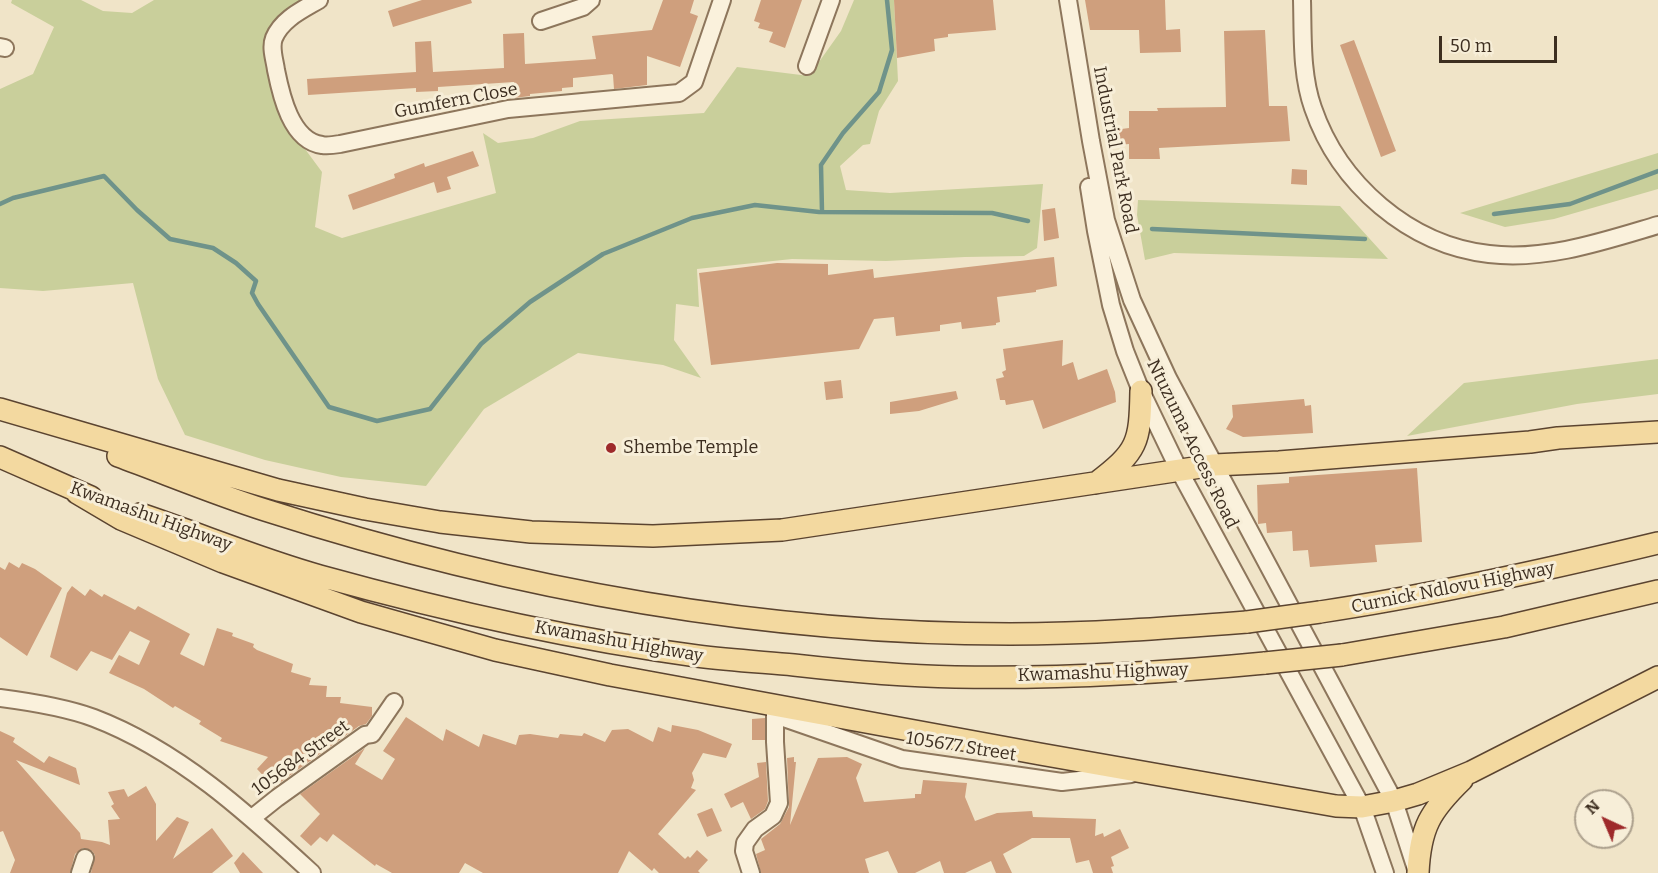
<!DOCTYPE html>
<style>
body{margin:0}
#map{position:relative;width:1658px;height:873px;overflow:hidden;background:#f0e4c8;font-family:Bitter,serif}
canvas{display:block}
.north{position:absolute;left:1574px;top:789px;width:60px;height:60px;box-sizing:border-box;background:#f7eed8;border:2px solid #ada18e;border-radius:50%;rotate:316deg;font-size:16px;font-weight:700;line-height:24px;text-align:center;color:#3d2e20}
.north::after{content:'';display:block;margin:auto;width:21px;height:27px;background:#9e2a2b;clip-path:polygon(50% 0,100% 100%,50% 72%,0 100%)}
.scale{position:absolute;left:1439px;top:36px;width:118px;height:27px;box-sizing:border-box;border:3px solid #3d2e20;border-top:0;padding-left:8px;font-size:18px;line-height:21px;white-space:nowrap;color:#3d2e20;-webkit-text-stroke:4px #f7eed8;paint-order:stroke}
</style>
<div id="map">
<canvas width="1658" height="873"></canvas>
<div class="north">N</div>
<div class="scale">50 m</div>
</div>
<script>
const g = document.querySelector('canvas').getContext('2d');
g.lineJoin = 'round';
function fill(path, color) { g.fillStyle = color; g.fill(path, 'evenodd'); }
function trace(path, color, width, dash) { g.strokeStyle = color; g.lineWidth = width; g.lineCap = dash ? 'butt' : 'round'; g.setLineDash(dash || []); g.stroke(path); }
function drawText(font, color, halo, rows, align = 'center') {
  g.font = font + ' Bitter,serif'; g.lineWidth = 6; g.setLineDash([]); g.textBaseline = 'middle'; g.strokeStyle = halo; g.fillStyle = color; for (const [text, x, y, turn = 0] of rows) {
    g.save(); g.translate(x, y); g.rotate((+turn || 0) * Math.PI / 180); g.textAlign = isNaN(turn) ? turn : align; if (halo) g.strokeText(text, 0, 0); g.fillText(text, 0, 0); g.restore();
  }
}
const green = new Path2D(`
 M 12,0 L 81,0 L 103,11 L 132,13 L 154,0 L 307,0 L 272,24 L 266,49 L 267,72 L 277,111 L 322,172 L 315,227 L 342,238 L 496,193 L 483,133 L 498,143 L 533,138 L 580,121 L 704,113 L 737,67 L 809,76 L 841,31 L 854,0 L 894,0 L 898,81 L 879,111 L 870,144 L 863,145 L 840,166 L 846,190 L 890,193 L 1043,184 L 1037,248 L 1024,256 L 965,257 L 886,261 L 792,259 L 697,269 L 699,307 L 676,304 L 674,340 L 701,378 L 663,365 L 578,353 L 484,409 L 426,486 L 341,477 L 265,460 L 185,435 L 158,379 L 133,283 L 43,291 L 0,288 L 0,89 L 33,74 L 54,27 L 11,3 Z
 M 1658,153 L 1658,189 L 1554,219 L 1505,227 L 1460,213 Z
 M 1138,200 L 1340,206 L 1388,259 L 1174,253 L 1145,260 L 1137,215 Z
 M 1658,359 L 1658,394 L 1577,404 L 1407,436 L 1464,383 Z`);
const stream = new Path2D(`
 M 0,204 L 13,198 L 104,176 L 137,210 L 170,239 L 213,248 L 236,263 L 256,281 L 252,293 L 258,304 L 329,407 L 377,421 L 430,409 L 481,344 L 530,302 L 603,254 L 692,218 L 755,205 L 819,212 L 992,213 L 1028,221
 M 822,212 L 821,165 L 843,133 L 879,92 L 892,50 L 887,0
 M 1494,214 L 1570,204 L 1658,171
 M 1152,229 L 1365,239`);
const building = new Path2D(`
 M 422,0 L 471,0 L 472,3 L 393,27 L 388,11 Z
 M 663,0 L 694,0 L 690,13 L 698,16 L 680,67 L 647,56 L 647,85 L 614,89 L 613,75 L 612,74 L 573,78 L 573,87 L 562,88 L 562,91 L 530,94 L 530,96 L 514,98 L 514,82 L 438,87 L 438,91 L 416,92 L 416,88 L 308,95 L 307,79 L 416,72 L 415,42 L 431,41 L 433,72 L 504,68 L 503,34 L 524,33 L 525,64 L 596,59 L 592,36 L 652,30 Z
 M 761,0 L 802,0 L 785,48 L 769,42 L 773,32 L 758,28 L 760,23 L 754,21 Z
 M 894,0 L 993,0 L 996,30 L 948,34 L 948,37 L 934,39 L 935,51 L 897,58 Z
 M 1085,0 L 1165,0 L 1166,30 L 1180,29 L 1181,52 L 1140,53 L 1139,30 L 1090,30 Z
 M 1265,30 L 1269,106 L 1287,106 L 1290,141 L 1159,148 L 1160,159 L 1129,159 L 1129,144 L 1119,145 L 1114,130 L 1129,128 L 1129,111 L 1158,111 L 1157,108 L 1226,107 L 1224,31 Z
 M 1354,40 L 1396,151 L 1381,157 L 1340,45 Z
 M 473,151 L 479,166 L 447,177 L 451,189 L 437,193 L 434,182 L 353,210 L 348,195 L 395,178 L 394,174 L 424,163 L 425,167 Z
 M 1292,169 L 1307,170 L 1307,185 L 1291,184 Z
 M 1055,208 L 1059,238 L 1044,241 L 1042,210 Z
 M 1054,257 L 1057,286 L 1036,290 L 1036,292 L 997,297 L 1000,322 L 996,323 L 996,325 L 962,329 L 961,322 L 940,325 L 940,331 L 896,336 L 894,317 L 874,319 L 859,349 L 711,365 L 699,273 L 777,263 L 828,264 L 828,275 L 873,269 L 874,278 Z
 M 1063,340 L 1062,366 L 1073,362 L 1078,380 L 1107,369 L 1115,392 L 1116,402 L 1043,429 L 1033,400 L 1006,405 L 1005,400 L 1000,400 L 996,379 L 1004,377 L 1002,372 L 1006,370 L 1003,349 Z
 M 841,380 L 843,398 L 826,400 L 824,382 Z
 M 956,391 L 958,399 L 919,411 L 890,414 L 890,402 Z
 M 1304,399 L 1305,406 L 1311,405 L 1313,433 L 1243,437 L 1226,429 L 1233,417 L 1232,405 Z
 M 1417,468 L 1422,542 L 1375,545 L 1377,562 L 1310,567 L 1308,550 L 1293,551 L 1292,531 L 1267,533 L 1266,523 L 1258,524 L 1257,485 L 1289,483 L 1289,477 Z
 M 9,562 L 19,568 L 22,563 L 35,569 L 62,588 L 27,656 L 0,637 L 0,567 L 5,570 Z
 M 72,586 L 85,596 L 90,589 L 102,597 L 104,594 L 135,610 L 138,606 L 190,634 L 180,654 L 204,666 L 217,628 L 233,633 L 232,636 L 254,644 L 253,647 L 257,650 L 293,664 L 291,672 L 311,678 L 309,685 L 327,686 L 326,697 L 341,697 L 340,703 L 372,707 L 372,716 L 366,724 L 359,726 L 274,787 L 257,769 L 268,757 L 220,741 L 222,738 L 199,724 L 201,721 L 175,706 L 173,708 L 144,689 L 109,673 L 119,655 L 139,665 L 150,641 L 130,631 L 112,660 L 91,651 L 77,671 L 50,657 L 67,593 Z
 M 406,717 L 443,741 L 446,729 L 479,747 L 483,734 L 516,745 L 519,735 L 530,734 L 558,738 L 560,734 L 582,736 L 584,733 L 605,742 L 612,730 L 628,729 L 653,742 L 658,727 L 671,732 L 672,725 L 698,730 L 732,744 L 726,758 L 703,753 L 692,773 L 694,780 L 691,788 L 696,790 L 658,834 L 685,859 L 688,856 L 690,858 L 697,850 L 708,860 L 698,871 L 700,873 L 659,873 L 654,868 L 652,871 L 629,851 L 618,873 L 483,873 L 465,863 L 459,873 L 392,873 L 376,864 L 375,866 L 333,834 L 327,842 L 320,837 L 311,846 L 300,836 L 320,814 L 300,794 L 365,748 L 355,764 L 382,780 L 395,759 L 383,751 Z
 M 765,718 L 765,740 L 752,740 L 752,719 Z
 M 0,731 L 15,738 L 13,742 L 44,763 L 49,756 L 76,768 L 80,785 L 16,760 L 80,833 L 81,839 L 102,842 L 110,845 L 108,820 L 120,819 L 111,806 L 114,804 L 108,792 L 124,789 L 128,797 L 146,786 L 156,804 L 156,841 L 177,817 L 189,822 L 173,859 L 212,828 L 233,856 L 212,873 L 91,873 L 95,855 L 92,851 L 83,848 L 75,854 L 70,873 L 10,873 L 15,860 L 3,831 L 0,832 Z
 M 794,757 L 794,762 L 796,762 L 790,825 L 818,758 L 847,757 L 862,764 L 856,778 L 864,802 L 915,798 L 915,794 L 921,794 L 923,780 L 967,783 L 965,797 L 975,821 L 997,813 L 1032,811 L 1033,817 L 1096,819 L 1095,836 L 1103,833 L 1104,837 L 1120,829 L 1129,848 L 1111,857 L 1114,866 L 1111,867 L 1113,873 L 1093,873 L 1089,860 L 1076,863 L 1070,838 L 1032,838 L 1003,854 L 1012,873 L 996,873 L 991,861 L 965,873 L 944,873 L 940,861 L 915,873 L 898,873 L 888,851 L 865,859 L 869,873 L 761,873 L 756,854 L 765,850 L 761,839 L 780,824 L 789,807 L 787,758 Z
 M 766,762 L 768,801 L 765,809 L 751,819 L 743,802 L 731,808 L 724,794 L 759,777 L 757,763 Z
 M 712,808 L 722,831 L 707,837 L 697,814 Z
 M 243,852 L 263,873 L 240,873 L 234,863 Z`);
const minor = new Path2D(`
 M 319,0 C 302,10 282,19 274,38 C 270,48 275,61 276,70 C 281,95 291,141 322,145 C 327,146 334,145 340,144 L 508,109 L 679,93 L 694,82 L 722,0
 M 1068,0 L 1091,141 L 1106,220 L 1132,300 L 1168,378 L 1394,801 L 1417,872
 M 1302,0 C 1303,36 1301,74 1313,108 C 1339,184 1409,245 1489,254 C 1546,261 1604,241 1658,225
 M 541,21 L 583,7 L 591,0
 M 0,47 L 5,48
 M 807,66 L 831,0
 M 1089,187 L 1096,231 L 1111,305 L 1125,351 L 1141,391 L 1180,472 L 1362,807 L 1385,873
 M 0,698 C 31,702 64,707 94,718 C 178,750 247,813 312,873
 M 775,715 L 902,759 L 1062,782 L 1131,774
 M 252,818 L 277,798 L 365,735 L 372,734 L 394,702
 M 80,873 L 85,858
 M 751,873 L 744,851 L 745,843 L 755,829 L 773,816 L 779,803 L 775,742 L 775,706`);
const major = new Path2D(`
 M 0,409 L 278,490 L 365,509 L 440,522 L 531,532 L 653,536 L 782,530 L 1214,465 L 1279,462 L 1530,442 L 1558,438 L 1658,432
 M 118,456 C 167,474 215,494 265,510 C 505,587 757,634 1010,634 C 1089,634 1168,628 1247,622
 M 0,457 L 91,497
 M 1096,483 C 1138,451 1140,443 1141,391
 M 77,493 L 121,519 L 223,562 L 361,612 L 495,650 L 610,675 L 1040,754 L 1336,806 L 1362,807 L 1394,801 L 1418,794 L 1471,772 L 1658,677
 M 140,514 C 200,534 259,559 320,576 C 443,610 569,639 697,656 C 729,660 761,662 794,665 C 847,671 901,676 955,677 C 1058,679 1162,673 1265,663
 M 1320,612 C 1434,595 1546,570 1658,543
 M 1342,655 L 1504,627 L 1658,591
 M 1418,873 C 1420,828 1430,811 1462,780`);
const majorBridge = new Path2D(`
 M 1247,622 L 1320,612
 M 1265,663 L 1342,655`);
const markers = [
 [611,448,6,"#9e2a2b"]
];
const streetNames = [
 ["Gumfern Close",456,101,-11],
 ["Industrial Park Road",1115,150,79],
 ["Ntuzuma Access Road",1192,444,64],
 ["Kwamashu Highway",151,517,20],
 ["Curnick Ndlovu Highway",1453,588,-11],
 ["Kwamashu Highway",619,642,10],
 ["Kwamashu Highway",1103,673,-2],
 ["105677 Street",961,747,9],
 ["105684 Street",301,758,-36]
];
const poiNames = [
 ["Shembe Temple",623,448]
];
fill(green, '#c9cf9b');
trace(stream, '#6f938a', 4.5);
fill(building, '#cf9f7d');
trace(minor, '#8d765c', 20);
trace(major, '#5b4430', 24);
trace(minor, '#faf1dc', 16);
trace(major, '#f3d9a0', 21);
trace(majorBridge, '#5b4430', 24, []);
trace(majorBridge, '#f3d9a0', 21);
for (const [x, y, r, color] of markers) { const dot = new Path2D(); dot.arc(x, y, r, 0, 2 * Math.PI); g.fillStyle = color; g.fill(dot); trace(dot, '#f7eed8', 2); }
drawText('18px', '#3d2e20', '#f7eed8', streetNames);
drawText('18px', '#3d2e20', '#f7eed8', poiNames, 'left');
</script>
